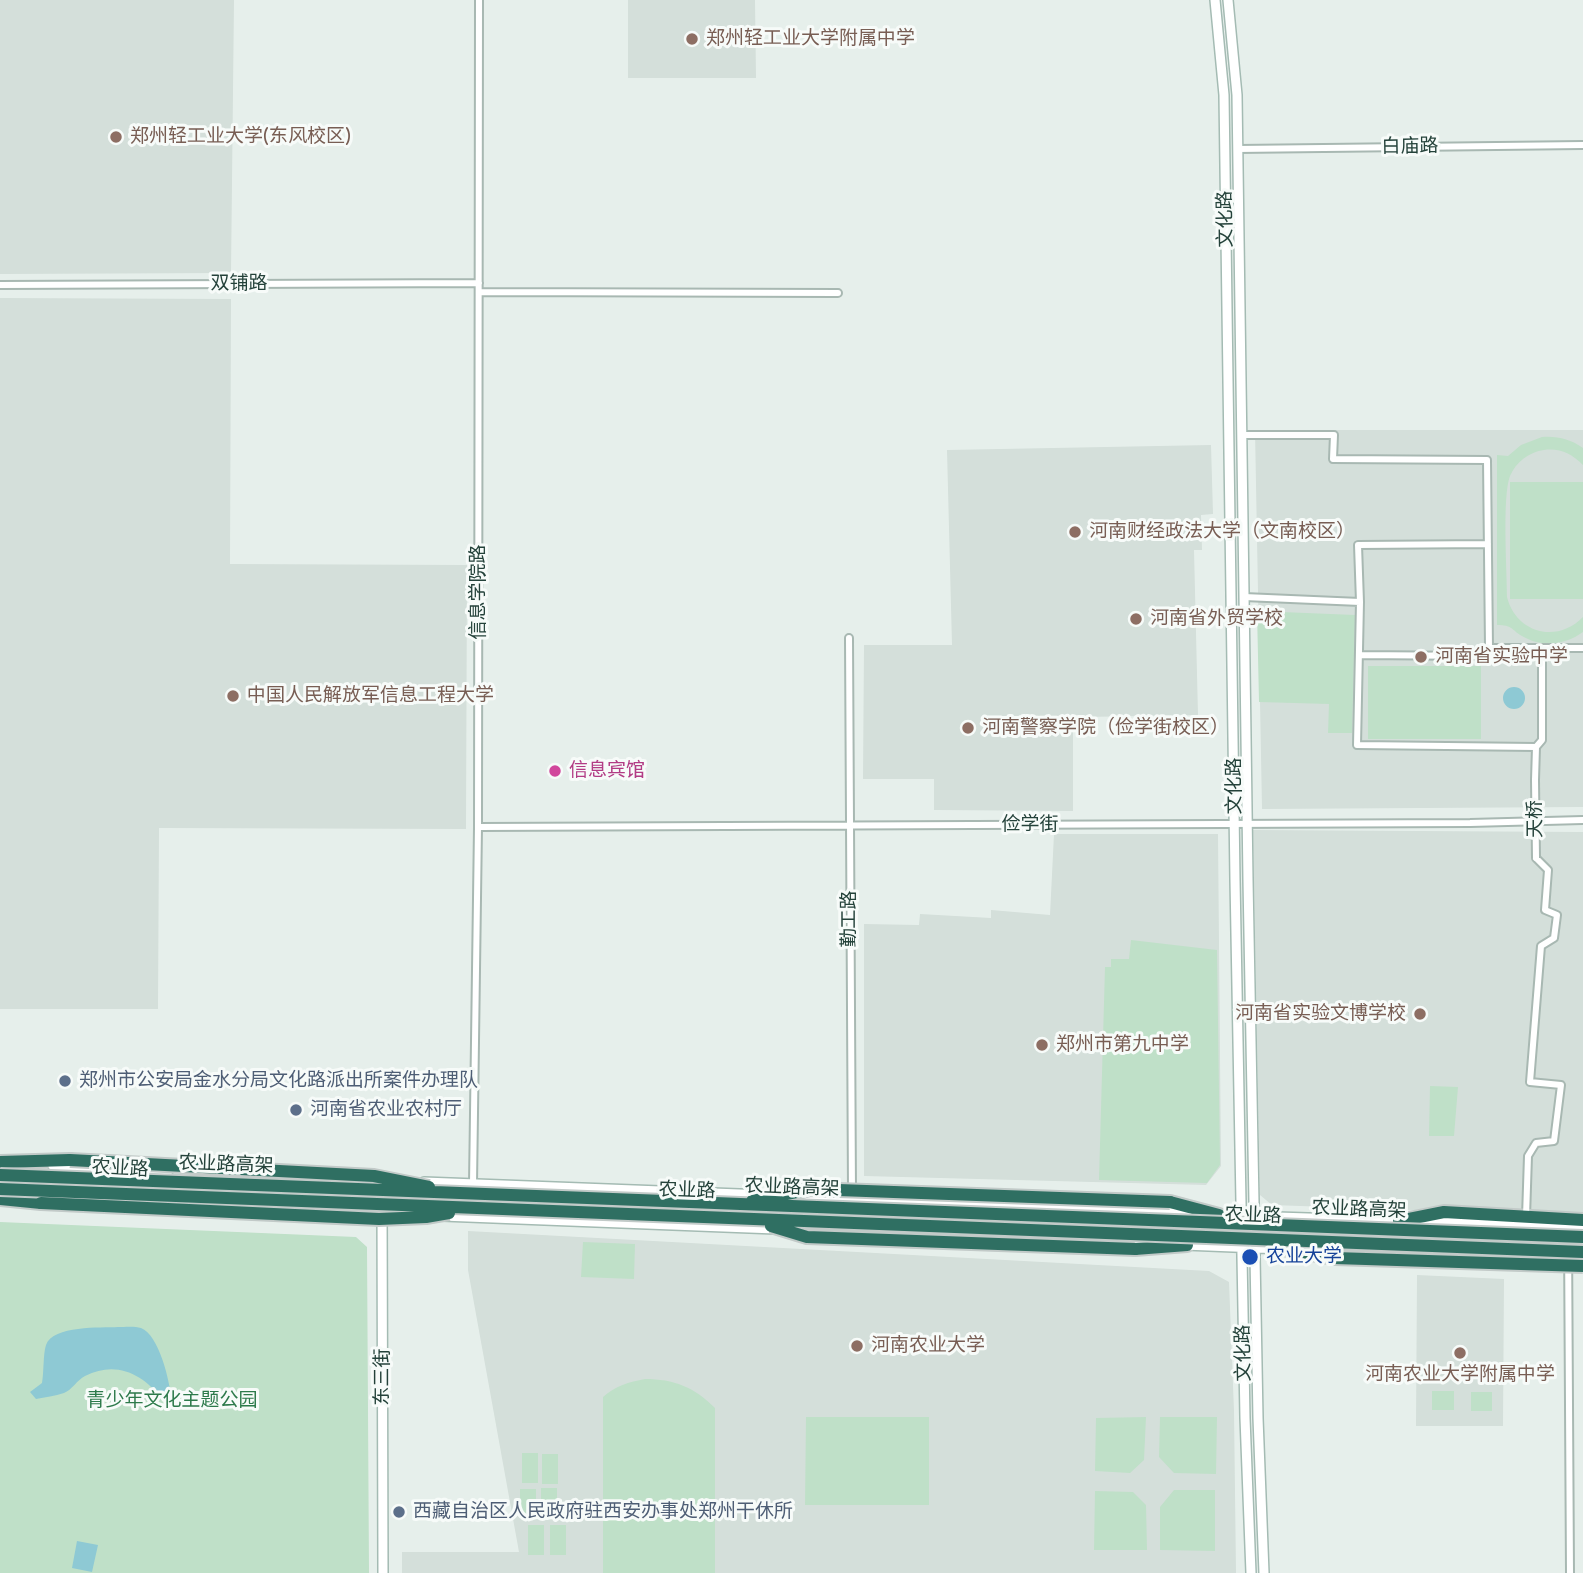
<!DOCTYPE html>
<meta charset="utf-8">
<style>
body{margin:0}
canvas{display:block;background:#e6efeb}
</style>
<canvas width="1583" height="1573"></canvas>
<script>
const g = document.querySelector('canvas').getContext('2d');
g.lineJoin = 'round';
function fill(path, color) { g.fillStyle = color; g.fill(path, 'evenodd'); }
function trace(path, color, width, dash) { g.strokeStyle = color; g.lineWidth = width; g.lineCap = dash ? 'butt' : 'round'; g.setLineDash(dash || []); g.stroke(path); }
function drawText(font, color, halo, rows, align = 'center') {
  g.font = font + ' "Varela Round","Noto Sans SC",sans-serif'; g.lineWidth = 6; g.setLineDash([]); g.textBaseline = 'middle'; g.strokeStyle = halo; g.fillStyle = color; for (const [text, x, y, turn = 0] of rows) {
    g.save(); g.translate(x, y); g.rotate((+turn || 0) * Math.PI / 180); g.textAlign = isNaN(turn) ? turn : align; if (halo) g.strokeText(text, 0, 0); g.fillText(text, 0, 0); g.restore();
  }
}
const built = new Path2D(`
 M 0,0 L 234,0 L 231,273 L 0,274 Z
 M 628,0 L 755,0 L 756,78 L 628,78 Z
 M 0,298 L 231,299 L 230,564 L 467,565 L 466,829 L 159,828 L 158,1009 L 0,1009 Z
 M 1255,430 L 1583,430 L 1583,807 L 1262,809 Z
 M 1211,445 L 1213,514 L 1201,515 L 1202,550 L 1194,550 L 1198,715 L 1083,717 L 1083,728 L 1073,728 L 1073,811 L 934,810 L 934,779 L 863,779 L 864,645 L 952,645 L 947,450 Z
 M 1253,830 L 1583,832 L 1583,1216 L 1272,1205 L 1260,1195 Z
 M 1054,834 L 1218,834 L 1221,1166 L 1206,1185 L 864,1176 L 864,924 L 919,925 L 920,914 L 991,918 L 991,910 L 1050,915 Z
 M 468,1231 L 1209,1271 L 1229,1282 L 1234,1411 L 1236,1573 L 402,1573 L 402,1552 L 519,1552 L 468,1270 Z
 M 1417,1275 L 1504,1279 L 1503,1426 L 1416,1426 Z`);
const green = new Path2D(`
 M 1542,437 C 1558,436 1570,439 1583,448 L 1583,465 C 1572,454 1560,448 1544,450 C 1529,452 1516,462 1510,476 C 1502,497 1507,570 1507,597 C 1516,633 1557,644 1583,617 L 1583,632 C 1565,645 1542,648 1522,636 C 1510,629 1513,625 1497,625 L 1497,455 L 1508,456 L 1521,445 Z
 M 1510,482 L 1583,482 L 1583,599 L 1510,599 Z
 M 1257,611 L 1355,615 L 1352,733 L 1328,733 L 1329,704 L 1259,702 Z
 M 1368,666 L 1481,666 L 1481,739 L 1368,739 Z
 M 1131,940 L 1217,950 L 1220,1165 L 1207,1183 L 1099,1180 L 1105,967 L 1111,967 L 1111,959 L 1129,959 Z
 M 1430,1086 L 1458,1087 L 1454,1136 L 1429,1136 Z
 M 0,1222 L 356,1237 L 367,1247 L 369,1573 L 0,1573 Z
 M 583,1242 L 635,1244 L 634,1279 L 581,1277 Z
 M 645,1379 C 674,1379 694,1387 715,1408 L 715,1573 L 603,1573 L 603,1397 C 615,1386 629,1382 645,1379 Z
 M 1432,1391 L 1454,1391 L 1454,1410 L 1432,1410 Z
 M 1471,1392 L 1492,1392 L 1492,1411 L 1471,1411 Z
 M 806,1417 L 929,1417 L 929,1505 L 805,1505 Z
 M 1146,1417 L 1144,1460 L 1130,1473 L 1095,1471 L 1096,1418 Z
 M 1160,1417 L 1217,1417 L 1216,1474 L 1174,1473 L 1159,1457 Z
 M 522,1453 L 538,1453 L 538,1483 L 522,1483 Z
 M 542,1454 L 558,1454 L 558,1484 L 542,1484 Z
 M 541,1488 L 557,1488 L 557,1518 L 541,1518 Z
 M 520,1489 L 536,1489 L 536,1519 L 520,1519 Z
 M 1174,1490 L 1215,1490 L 1215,1551 L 1160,1550 L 1160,1507 Z
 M 1095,1491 L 1133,1492 L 1146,1505 L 1147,1550 L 1094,1550 Z
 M 528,1525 L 544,1525 L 544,1555 L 528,1555 Z
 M 550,1525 L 566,1525 L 566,1555 L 550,1555 Z`);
const water = new Path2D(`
 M1503 698a11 11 0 1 1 22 0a11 11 0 1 1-22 0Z
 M 118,1327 C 125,1327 135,1326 141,1328 C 159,1335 170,1381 171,1398 L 162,1399 C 143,1374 116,1360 85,1376 C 77,1380 72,1390 64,1393 C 55,1396 45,1397 36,1399 L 30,1392 L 42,1383 C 44,1372 43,1354 46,1345 C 53,1325 101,1328 118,1327 Z
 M 77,1541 L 98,1545 L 92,1572 L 72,1568 Z`);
const street = new Path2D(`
 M 1237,149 L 1583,145
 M 0,285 L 479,283
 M 479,292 L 838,293
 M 1241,435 L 1334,435 L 1333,459 L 1487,460 L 1489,648
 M 1488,544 L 1358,545 L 1360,602 L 1357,745 L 1536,747
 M 1244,597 L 1360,602
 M 849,638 L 852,1193
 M 1359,655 L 1482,656 L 1489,648 L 1583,648
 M 1535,780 L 1536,747 L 1542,740 L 1542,648
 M 478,827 L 1470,823 L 1583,820
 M 473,1184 L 478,827 L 479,0
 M 1526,1217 L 1528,1156 L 1536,1143 L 1554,1141 L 1561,1085 L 1530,1082 L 1541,946 L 1554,938 L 1557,915 L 1545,910 L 1548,870 L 1536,858
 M 1568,1236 L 1570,1573`);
const secondary = new Path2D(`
 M 1215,0 L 1224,95 L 1235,880 L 1245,1418 L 1251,1573
 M 1228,0 L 1237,95 L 1248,880 L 1258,1418 L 1264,1573
 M 53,1166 L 168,1171
 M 424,1182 L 766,1195
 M 791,1197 L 1200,1214
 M 382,1200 L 383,1573
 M 1214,1215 L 1403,1221
 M 442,1216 L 775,1229
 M 1417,1221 L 1583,1227
 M 792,1229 L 1149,1243
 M 1184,1245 L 1282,1249
 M 1317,1250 L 1464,1256`);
const highway = new Path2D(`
 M 0,1162 L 70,1160
 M 0,1199 L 41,1203
 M 1170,1202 L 1219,1215
 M 1399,1221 L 1444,1212 L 1583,1220
 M 1278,1248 L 1335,1258
 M 1135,1249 L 1187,1245`);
const streetBridge = new Path2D(`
 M 1535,780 L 1536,858`);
const highwayBridge = new Path2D(`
 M 70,1160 L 374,1176 L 429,1187
 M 0,1175 L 1583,1237
 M 0,1189 L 1583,1252
 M 752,1201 L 811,1189 L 1170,1202
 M 41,1203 L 379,1219 L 426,1217 L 449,1213
 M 771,1226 L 807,1237 L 1135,1249
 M 1335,1258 L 1583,1266`);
const markers = [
 [692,39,7,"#8d6e63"],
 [116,137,7,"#8d6e63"],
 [1075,532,7,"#8d6e63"],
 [1136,619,7,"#8d6e63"],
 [1421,657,7,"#8d6e63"],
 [233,696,7,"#8d6e63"],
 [968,728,7,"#8d6e63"],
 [555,771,7,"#d1479c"],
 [1420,1014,7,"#8d6e63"],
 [1042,1045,7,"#8d6e63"],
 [65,1081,7,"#5c6f8a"],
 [296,1110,7,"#5c6f8a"],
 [1250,1257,9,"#1a4fb4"],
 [857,1346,7,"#8d6e63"],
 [1460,1353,7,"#8d6e63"],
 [399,1512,7,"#5c6f8a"]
];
const educationNames = [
 ["郑州轻工业大学附属中学",706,39],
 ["郑州轻工业大学(东风校区)",130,137],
 ["河南财经政法大学（文南校区）",1089,532],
 ["河南省外贸学校",1150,619],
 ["河南省实验中学",1435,657],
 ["中国人民解放军信息工程大学",247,696],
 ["河南警察学院（俭学街校区）",982,728],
 ["河南省实验文博学校",1406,1014,"right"],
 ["郑州市第九中学",1056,1045],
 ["河南农业大学",871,1346],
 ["河南农业大学附属中学",1460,1375,"center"]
];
const streetNames = [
 ["白庙路",1410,147,-1],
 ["文化路",1226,219,-91],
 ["双铺路",239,284],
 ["信息学院路",479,592,-90],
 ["文化路",1235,786,-90],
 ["天桥",1536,819,-90],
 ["俭学街",1030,825],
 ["勤工路",850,919,-90],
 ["农业路高架",226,1165,2],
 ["农业路",120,1169,3],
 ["农业路高架",792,1188,2],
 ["农业路",687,1191,2],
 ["农业路高架",1359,1210,2],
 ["农业路",1253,1216,2],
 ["文化路",1244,1353,-91],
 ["东三街",383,1377,-90]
];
const hotelNames = [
 ["信息宾馆",569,771]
];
const serviceNames = [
 ["郑州市公安局金水分局文化路派出所案件办理队",79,1081],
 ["河南省农业农村厅",310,1110],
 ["西藏自治区人民政府驻西安办事处郑州干休所",413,1512]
];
const transitNames = [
 ["农业大学",1266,1257]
];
const parkNames = [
 ["青少年文化主题公园",172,1401]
];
fill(built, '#d4dfda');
fill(green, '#bfe0c8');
fill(water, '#8ec9d4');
trace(street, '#a8b8b2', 10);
trace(secondary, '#a4bbb3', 12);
trace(highway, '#c2cac8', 16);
trace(street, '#fff', 6);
trace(secondary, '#fff', 9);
trace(highway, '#2f6f62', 12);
trace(streetBridge, '#a8b8b2', 10, []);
trace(highwayBridge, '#c2cac8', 16, []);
trace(streetBridge, '#fff', 6);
trace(highwayBridge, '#2f6f62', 12);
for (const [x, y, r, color] of markers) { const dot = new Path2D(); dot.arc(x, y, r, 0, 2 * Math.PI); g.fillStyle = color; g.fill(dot); trace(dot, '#f7fbf9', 2.5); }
drawText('19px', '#785e54', '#f7fbf9', educationNames, 'left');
drawText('19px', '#24423a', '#f7fbf9', streetNames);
drawText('19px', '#b23c85', '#f7fbf9', hotelNames, 'left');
drawText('19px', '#4e5e75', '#f7fbf9', serviceNames, 'left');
drawText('19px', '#164399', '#f7fbf9', transitNames, 'left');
drawText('19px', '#2d7a4b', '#f7fbf9', parkNames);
</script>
